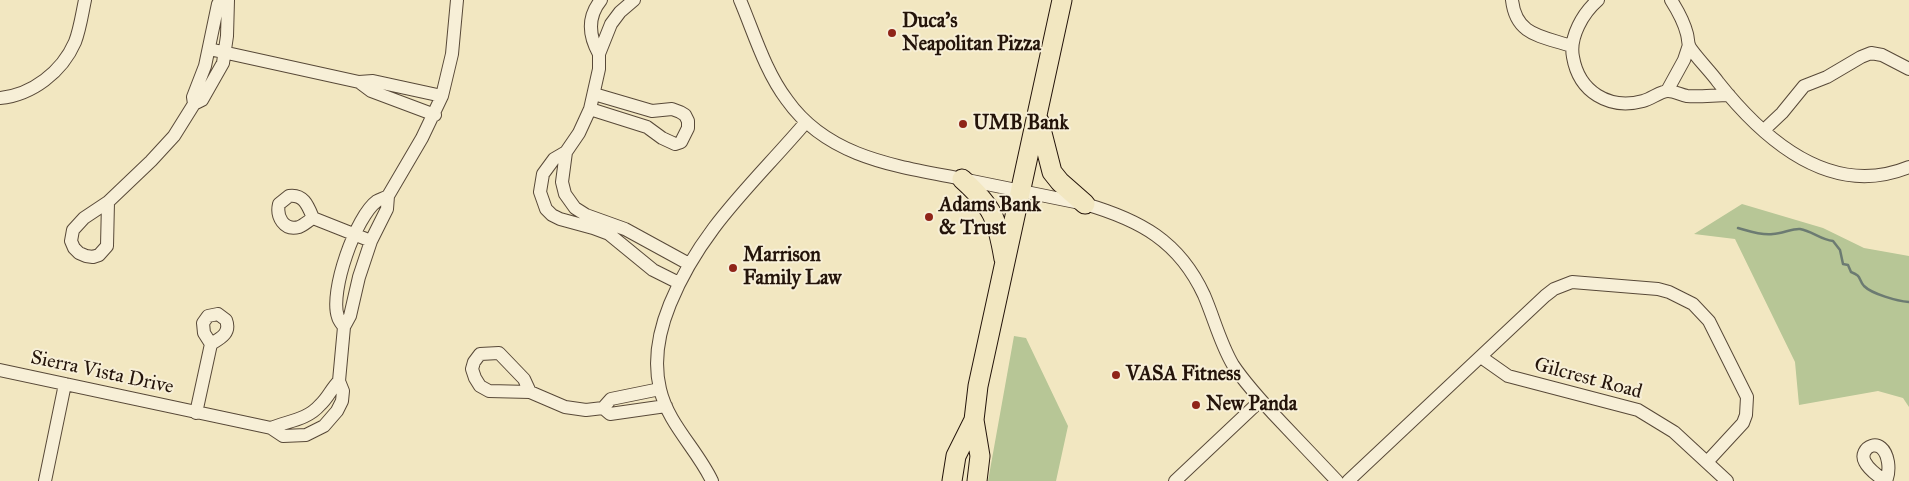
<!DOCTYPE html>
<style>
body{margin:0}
canvas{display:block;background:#f2e7c1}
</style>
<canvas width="1909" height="481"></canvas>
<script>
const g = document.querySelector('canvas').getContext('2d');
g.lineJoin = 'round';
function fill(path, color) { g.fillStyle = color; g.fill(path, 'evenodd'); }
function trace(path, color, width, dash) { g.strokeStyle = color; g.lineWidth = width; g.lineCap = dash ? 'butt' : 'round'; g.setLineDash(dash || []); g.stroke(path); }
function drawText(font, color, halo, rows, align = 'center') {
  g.font = font + ' "IM FELL Great Primer",serif'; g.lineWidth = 4; g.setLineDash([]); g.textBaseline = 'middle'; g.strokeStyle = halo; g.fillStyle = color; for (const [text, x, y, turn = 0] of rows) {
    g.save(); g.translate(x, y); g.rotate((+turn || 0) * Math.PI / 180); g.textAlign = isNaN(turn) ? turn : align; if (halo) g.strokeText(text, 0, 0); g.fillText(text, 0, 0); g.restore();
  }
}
const green = new Path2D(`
 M 1742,204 L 1823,228 L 1864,248 L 1909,256 L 1909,407 L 1903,398 L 1878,391 L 1799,405 L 1795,362 L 1735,239 L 1694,234 Z
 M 1014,336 L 1026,338 L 1068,426 L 1056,481 L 988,481 Z`);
const stream = new Path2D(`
 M 1738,228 C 1749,231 1762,236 1773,234 C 1781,234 1794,228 1800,229 C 1812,231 1821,240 1833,241 L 1840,250 L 1843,264 L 1848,265 L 1851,272 C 1862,276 1858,279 1864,286 C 1872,294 1897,301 1909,302`);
const minor = new Path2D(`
 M 634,0 L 620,12 L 611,24 L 599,54 L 599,69 L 590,109 L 579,133 L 566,152 L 554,159 L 543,174 L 540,192 L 546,209 L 552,215 L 560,219 L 593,228 L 609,234 L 653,270 L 679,283
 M 740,0 C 754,33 765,71 787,100 C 828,158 897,166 962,179 C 1003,187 1044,196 1085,204 C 1140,220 1179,241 1204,295 C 1214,318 1220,343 1233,365 C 1247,386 1265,405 1282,423 C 1300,442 1319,462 1337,481
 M 1512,0 C 1516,36 1542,36 1571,46
 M 1598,0 C 1583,13 1569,37 1573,57 C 1579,92 1609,110 1643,101 C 1651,99 1661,91 1668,91 C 1674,91 1681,95 1687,96 C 1700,97 1715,95 1729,95
 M 1671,0 C 1678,11 1684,22 1687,34 C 1688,38 1688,42 1689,46 C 1694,55 1711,72 1718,82 C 1764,140 1831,199 1909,167
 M 209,49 L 359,82 L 373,81 L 442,96
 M 599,54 C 589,36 587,17 601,0
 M 359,82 L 371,91 L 435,115
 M 1667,91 L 1684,60 L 1689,45
 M 0,98 C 32,95 62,72 75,42 C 80,29 82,14 85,0
 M 194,104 L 193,97 L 205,66 L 218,4 L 221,0
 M 590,109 L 647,127 L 662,138 L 675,144 L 681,142 L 688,128 L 688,121 L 685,115 L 680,112 L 672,109 L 652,111 L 594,94
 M 1764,130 L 1782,113 L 1804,86 L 1827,77 L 1861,57 L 1871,53 L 1882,55 L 1909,69
 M 566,152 L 562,182 L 565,194 L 575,208 L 586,215 L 625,229 L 689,264
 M 108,202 L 107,246 L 99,255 L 93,257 L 86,256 L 79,253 L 74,248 L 71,241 L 73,230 L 84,218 L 108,202 L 151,161 L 174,136 L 194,104 L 202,100 L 223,63 L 227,36 L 228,0
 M 313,218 C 308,221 304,225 299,227 C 284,231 276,217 279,204 L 289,196 C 304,194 308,206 313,218 L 371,241
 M 344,327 C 342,324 339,321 338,317 C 329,292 356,216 377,201 C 380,199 385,198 388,196
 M 1481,357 L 1508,376 L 1638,410 L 1674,432 L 1727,481
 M 0,370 L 271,428 L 283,436 L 306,435 L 324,426 L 337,411 L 342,401 L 343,391 L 339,381 L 344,327 L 350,316 L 359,277 L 371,241 L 387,209 L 388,196 L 422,138 L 442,96 L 452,54 L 457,0
 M 530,392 L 524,379 L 499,353 L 480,354 L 474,362 L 472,369 L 475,378 L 480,386 L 489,391 L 530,392 L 565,407 L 586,410 L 603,408 L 610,414 L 666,406
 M 603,408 L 611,399 L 660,389
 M 196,413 L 211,344 C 221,338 231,333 226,320 L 218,314 L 208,316 L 203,323 L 204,333 L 211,344
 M 271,428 C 288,421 307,420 320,405 C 328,398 331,389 339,381
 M 45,481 L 65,384
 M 712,481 C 697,449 668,424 660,389 C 653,360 659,331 670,304 C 701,228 754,183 806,122
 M 1175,481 L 1261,400
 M 1348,481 L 1545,296 L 1554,289 L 1572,282 L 1658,289 L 1669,292 L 1693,304 L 1709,321 L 1747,397 L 1746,415 L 1743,423 L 1707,462
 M 1885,481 C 1878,476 1869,470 1865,462 C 1857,448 1883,433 1888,462 C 1889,469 1889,474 1886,481`);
const highway = new Path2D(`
 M 1039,121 L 1052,172 L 1060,182 L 1085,204
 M 962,179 C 993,207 997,218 1004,259
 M 952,481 L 956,456 L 974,420
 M 977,481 L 980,456 L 974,420 L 978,386 L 1062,0`);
const markers = [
 [892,33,5,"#8f2418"],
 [963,124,5,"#8f2418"],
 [929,217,5,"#8f2418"],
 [733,268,5,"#8f2418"],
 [1116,375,5,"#8f2418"],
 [1196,405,5,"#8f2418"]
];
const poiNames = [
 ["Duca's",902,22],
 ["Neapolitan Pizza",902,45],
 ["UMB Bank",973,124],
 ["Adams Bank",939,206],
 ["& Trust",939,229],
 ["Marrison",743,256],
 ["Family Law",743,279],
 ["VASA Fitness",1126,375],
 ["New Panda",1206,405]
];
const streetNames = [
 ["Sierra Vista Drive",102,373,12],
 ["Gilcrest Road",1588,379,15]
];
fill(green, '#b7c696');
trace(stream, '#6c7b72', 2.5);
trace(minor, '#584938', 14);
trace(highway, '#24140a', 21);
trace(minor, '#f7efd7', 12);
trace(highway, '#f2e7c1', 19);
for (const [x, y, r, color] of markers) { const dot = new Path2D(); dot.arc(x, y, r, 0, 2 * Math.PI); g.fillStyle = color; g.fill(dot); trace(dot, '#f7efd7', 2); }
drawText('bold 20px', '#24140a', '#f7efd7', poiNames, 'left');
drawText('20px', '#24140a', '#f7efd7', streetNames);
</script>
